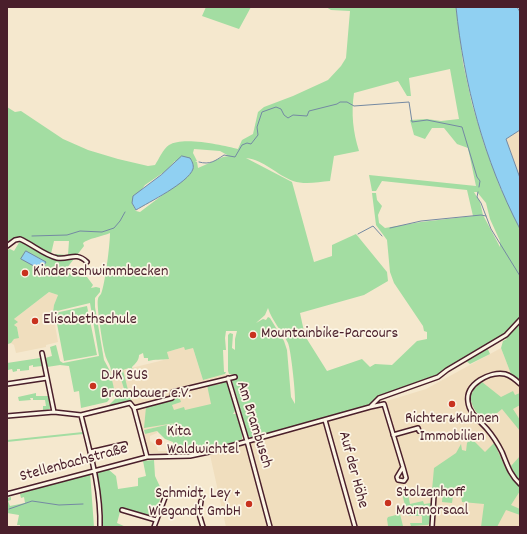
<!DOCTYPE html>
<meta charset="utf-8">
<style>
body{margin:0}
#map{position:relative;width:527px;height:534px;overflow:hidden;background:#f5e8ce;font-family:Dekko,sans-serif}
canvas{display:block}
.frame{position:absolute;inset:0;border:8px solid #4a1f2b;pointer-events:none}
</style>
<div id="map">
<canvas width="527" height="534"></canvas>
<div class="frame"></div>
</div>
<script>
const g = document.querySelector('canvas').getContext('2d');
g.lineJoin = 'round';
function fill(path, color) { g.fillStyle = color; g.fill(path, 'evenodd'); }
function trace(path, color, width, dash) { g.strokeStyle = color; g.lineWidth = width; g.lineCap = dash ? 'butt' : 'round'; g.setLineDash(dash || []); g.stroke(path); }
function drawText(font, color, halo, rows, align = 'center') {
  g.font = font + ' Dekko,sans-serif'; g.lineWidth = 3.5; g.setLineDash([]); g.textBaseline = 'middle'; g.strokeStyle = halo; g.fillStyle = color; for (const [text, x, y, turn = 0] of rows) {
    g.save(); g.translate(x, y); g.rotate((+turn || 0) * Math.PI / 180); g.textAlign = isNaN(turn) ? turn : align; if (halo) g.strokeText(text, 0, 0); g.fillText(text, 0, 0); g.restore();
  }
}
const built = new Path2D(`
 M 520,130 L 520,178 L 506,139 Z
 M 49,292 L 58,295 L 54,305 L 53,313 L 58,342 L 46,345 L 46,347 L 16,353 L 14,345 L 11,343 L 14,339 L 19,337 L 17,327 L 14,325 L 17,323 L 14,319 Z
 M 184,347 L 193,348 L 203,380 L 225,374 L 230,375 L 239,409 L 233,409 L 141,431 L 133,401 L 117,404 L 110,371 L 118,369 L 125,392 L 123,370 L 168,359 L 167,352 Z
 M 501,348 L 511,374 L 520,383 L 520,527 L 226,527 L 210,455 L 426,389 Z
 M 157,431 L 157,433 L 150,436 L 150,441 L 156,445 L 158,451 L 169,451 L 169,453 L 151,453 L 148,452 L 144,434 Z`);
const green = new Path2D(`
 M 206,7 L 251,7 L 239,29 L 202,16 Z
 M 326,7 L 456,7 L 463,63 L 472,104 L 484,144 L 500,187 L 520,229 L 520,383 L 511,374 L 501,348 L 503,341 L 507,339 L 503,338 L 487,347 L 490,354 L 470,364 L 466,361 L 430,379 L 381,396 L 369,405 L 253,438 L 248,436 L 232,381 L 235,378 L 235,375 L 229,374 L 228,371 L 228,335 L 230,333 L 233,334 L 232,348 L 235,350 L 235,339 L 237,331 L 226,331 L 225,338 L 226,350 L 223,350 L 224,372 L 226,372 L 225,374 L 203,380 L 193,348 L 185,350 L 184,347 L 167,352 L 169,359 C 161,360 155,359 148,361 L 148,358 L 144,358 L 143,353 L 139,355 C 139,360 136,363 132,367 L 133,372 L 131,372 L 133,377 L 132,378 L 129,368 L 123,370 L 129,394 L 125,392 L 118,370 L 111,371 C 111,365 106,360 105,354 C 103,347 96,304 98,299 C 98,297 100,295 101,294 C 105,285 110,244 110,233 C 103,236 87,239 83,243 L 84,246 L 63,273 L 62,276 L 69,273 L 73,276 L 87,277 L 93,285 L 91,288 L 96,287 L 100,288 L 100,292 L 95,298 L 95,307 L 104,360 L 110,371 L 115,393 L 107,402 L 81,408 L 79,391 L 74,392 L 69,366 L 60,365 L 47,367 L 45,358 L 52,356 L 50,347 L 56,345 L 60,361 L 63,363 L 99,356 L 90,303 L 53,312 L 54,305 L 58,295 L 49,292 L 14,319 L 18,322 L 14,325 L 17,327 L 19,338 L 14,339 L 11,343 L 8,344 L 7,331 L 7,250 L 10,249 L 14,251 L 20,241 L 54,260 L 55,254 L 68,255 L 69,241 L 54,241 L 51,254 L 46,253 L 19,238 L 15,238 L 7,244 L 7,107 L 15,112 L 21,111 L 63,139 L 88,150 L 118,159 L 148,166 L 155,165 C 159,159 163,149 169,145 C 182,136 223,145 238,149 L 242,140 L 253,134 L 258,112 L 264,107 L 293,96 L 328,80 L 341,66 L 346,58 L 350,11 L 331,10 ZM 450,69 L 459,119 L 441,121 L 427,119 L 410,120 L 414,135 L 425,139 L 432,128 L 444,128 L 457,144 L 468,148 L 476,186 L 369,175 L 372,191 L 376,191 L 382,181 L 467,190 L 473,216 L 421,222 L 385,228 L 379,223 L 378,215 L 382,206 L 377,200 L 376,193 L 372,193 L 376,225 L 387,240 L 390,272 L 394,283 L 423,326 L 424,331 L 427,332 L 427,339 L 417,341 L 392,365 L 375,364 L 370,367 L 362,359 L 327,371 L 305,336 L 300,313 L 364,295 L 388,281 L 387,272 L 356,234 L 332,245 L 332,256 L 314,262 L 292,182 L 246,158 C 264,160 277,175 293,181 C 305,185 318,182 330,181 L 334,156 L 359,151 C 353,132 351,113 354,93 L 398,81 L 407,96 L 411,96 L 409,78 ZM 194,149 L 220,151 L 229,156 L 223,157 L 198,168 L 197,162 L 195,162 L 197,161 L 193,153 ZM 175,161 L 193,168 L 189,175 L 140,212 L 136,211 L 132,203 L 145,185 L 167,170 ZM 474,192 L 477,192 L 486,203 L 490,219 L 500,241 L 500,247 L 483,215 L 480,202 ZM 268,308 C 272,321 282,331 288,343 C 291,350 296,396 295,404 L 291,397 L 287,350 L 284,341 L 270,318 L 268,317 L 266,320 L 263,319 L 256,323 L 265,315 Z
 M 87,306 L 97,355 L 64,361 L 55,313 Z
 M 40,358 L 42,366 L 33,367 L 33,365 L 29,366 L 29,370 L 20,371 L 20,369 L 17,369 L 17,371 L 13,372 L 12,369 L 8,370 L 7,363 Z
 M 224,381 L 228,384 L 235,411 L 233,414 L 236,414 L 242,432 L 242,439 L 238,441 L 189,454 L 176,454 L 173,442 L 165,439 L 157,431 L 145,434 L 144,430 L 175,423 L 144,428 L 146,407 L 173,399 L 176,397 L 180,399 L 181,402 L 172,405 L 174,410 L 184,407 L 185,410 L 211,404 L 207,385 L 209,384 L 209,386 L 221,384 L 221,382 Z
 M 482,382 L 501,397 L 513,391 L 515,395 L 520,393 L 520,405 L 513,409 L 520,420 L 520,431 L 502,409 L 485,423 C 478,415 472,408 470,397 L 474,389 Z
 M 36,393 L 36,396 L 49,396 L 50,409 L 43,410 L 43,406 L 46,406 L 45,400 L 33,400 L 33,398 L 30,398 L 31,400 L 19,401 L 18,397 Z
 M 125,394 L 130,396 L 128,398 L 130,398 L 132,401 L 111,406 L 109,405 L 116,398 L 125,396 Z
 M 83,432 L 83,434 L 7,442 L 7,440 Z
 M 471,438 L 485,452 L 494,443 C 502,458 506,476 520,486 L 520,491 L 511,505 L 520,509 L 520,515 L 506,510 L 497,527 L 481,527 L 484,504 L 462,502 L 461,496 L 453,496 L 452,503 L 442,502 L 443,491 L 432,490 L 434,468 L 456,453 L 461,444 L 462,450 L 466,451 L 467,443 Z
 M 520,456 L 520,480 L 516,477 L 511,466 Z
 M 154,460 L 155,476 L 162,491 L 156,515 L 153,517 L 121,508 L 117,523 L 126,527 L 103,527 L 102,502 L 97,472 L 108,469 L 116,476 L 118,489 L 138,486 L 138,478 L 146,476 L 143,461 Z
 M 90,472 L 94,527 L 20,527 L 20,525 L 17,525 L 19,515 L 7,513 L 7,498 L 11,497 L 11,500 L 8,501 L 10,506 L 25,503 L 24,497 L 21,498 L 20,494 Z
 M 402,494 L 408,494 L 410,504 L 423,501 L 424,504 L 431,503 L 430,523 L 428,525 L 411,526 L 410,523 L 422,523 L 422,516 L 408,516 Z
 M 400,514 L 403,526 L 388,526 L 387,519 L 388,517 Z`);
const water = new Path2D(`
 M 456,7 L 517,7 L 520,12 L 520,130 L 506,139 L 520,178 L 520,229 C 484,160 464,85 456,7 Z
 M 182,156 L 190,158 C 192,161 194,165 193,169 C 188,183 149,202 136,210 L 132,203 L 133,196 L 161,175 Z
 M 26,251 L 46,262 L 41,270 L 21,259 Z`);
const stream = new Path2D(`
 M 199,162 C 210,165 215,161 224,155 L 235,157 L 242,145 L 247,143 L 251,144 L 258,135 L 257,127 L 262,112 L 276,107 L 281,109 L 284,115 L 288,118 L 293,115 L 307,116 L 309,111 L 337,104 L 340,102 L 347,102 L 354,106 L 409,102 L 412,122 L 427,120 L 462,127 L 477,177 L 480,181 L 479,187
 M 478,192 L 477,197 L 481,203 L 491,229 L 520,276
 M 390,228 L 421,221 L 481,215 L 486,216
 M 358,234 L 373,226 L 382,236
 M 32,236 L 67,235 L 80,231 L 102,232 L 114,228 L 120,221 L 125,212
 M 9,509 L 32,501 L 59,505 L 83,504`);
const street = new Path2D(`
 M 7,246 L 15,240 L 20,239 C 32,244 44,255 57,258 C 70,260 75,251 87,262
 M 42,353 L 54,412
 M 228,378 L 247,441 L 270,527
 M 7,384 L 47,378
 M 520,384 C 516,380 512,376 505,374 C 490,371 465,384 468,402 C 469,413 480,421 487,429 C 493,436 498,444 502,452 C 507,464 510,475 520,484
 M 370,407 L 379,398 L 438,377 L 447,370 L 506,335 L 520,320
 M 134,408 L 172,398 L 173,392 L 235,377
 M 81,415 C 90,452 101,489 100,527
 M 7,416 L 54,412 L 81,415 L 130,403 L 134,408 L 147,457
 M 325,420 L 355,527
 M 393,435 L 418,428 L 419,431
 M 90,452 L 125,444
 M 7,494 L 147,457 L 190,456 L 209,452 L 370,407 L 384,404 L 403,467 L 397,477 L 398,480 L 404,481 L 406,478 L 403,467
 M 201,501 L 199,514 L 203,527
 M 122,510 L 156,520
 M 154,527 L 166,495
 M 432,527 L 434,495`);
const markers = [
 [25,273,4,"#c8321e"],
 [35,321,4,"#c8321e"],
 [253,335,4,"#c8321e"],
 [93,386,4,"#c8321e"],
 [452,404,4,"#c8321e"],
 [159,442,4,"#c8321e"],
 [388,503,4,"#c8321e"],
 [249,504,4,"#c8321e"]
];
const poiNames = [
 ["Kinderschwimmbecken",33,273],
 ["Elisabethschule",43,321],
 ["Mountainbike-Parcours",261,335],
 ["DJK SUS",101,377],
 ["Brambauer e.V.",101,395],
 ["Richter&Kuhnen",452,420,"center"],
 ["Immobilien",452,438,"center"],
 ["Kita",167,433],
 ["Waldwichtel",167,451],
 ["Stolzenhoff",396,494],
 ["Marmorsaal",396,512],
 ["Schmidt, Ley +",241,495,"right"],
 ["Wiegandt GmbH",241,513,"right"]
];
const streetNames = [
 ["Am Brambusch",253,425,73],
 ["Stellenbachstraße",74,464,-15],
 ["Auf der Höhe",352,470,75]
];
fill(built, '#f0debe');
fill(green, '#a3dda2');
fill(water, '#90d0f2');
trace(water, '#7489a2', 1);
trace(stream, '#7489a2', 1);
trace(street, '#4a1f2b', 6);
trace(street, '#fcf5e5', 3);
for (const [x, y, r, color] of markers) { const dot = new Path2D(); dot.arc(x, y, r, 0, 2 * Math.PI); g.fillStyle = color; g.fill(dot); trace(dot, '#fcf5e5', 1.5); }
drawText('16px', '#4a1f2b', '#fcf5e5', poiNames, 'left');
drawText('16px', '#4a1f2b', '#fcf5e5', streetNames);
</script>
